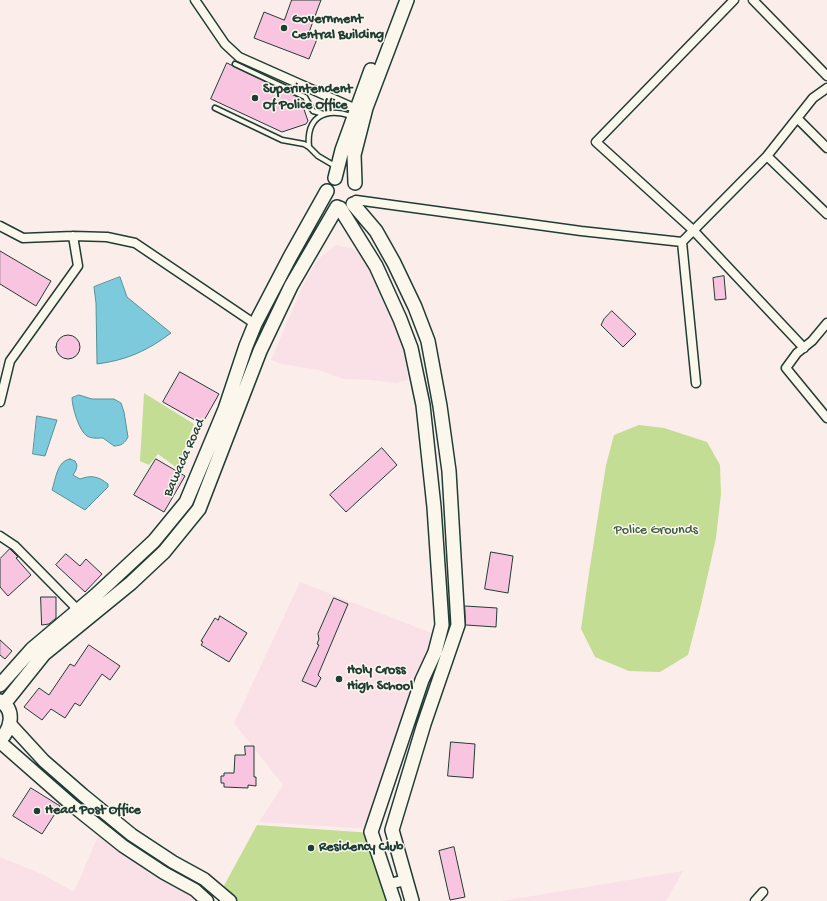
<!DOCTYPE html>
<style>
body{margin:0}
canvas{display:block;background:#fbedea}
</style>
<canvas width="827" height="901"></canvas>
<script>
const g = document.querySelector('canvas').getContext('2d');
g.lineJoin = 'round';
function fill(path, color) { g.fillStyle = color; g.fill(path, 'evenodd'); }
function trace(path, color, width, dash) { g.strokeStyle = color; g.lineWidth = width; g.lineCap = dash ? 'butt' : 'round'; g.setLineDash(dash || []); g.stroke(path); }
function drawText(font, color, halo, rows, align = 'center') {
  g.font = font + ' "Gochi Hand",sans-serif'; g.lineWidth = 3; g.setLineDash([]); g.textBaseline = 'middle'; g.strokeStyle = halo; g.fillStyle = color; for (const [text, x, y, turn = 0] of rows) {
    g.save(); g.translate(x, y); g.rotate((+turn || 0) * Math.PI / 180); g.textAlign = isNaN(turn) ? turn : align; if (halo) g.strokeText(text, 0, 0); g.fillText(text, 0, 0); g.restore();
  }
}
const built = new Path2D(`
 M 336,245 L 367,252 L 402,338 L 408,380 L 396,383 L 370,380 L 344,379 L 319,370 L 282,364 L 271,360 L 305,281 L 318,259 Z
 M 300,582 L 439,636 L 372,829 L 259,822 L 283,785 L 234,723 Z
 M 101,829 L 207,901 L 0,901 L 0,857 L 42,874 L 74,892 Z
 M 683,871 L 666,901 L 502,901 Z`);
const green = new Path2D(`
 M 144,393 L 194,424 L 177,468 L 158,454 L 149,465 L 140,461 Z
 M 639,425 L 664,428 L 707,442 L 720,465 L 721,494 L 716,538 L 701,605 L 688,655 L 660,672 L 629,671 L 595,657 L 581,629 L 589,573 L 606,465 L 614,435 Z
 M 257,825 L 372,833 L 395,901 L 230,901 L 220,893 Z`);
const water = new Path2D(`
 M 120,277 L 127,297 L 171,333 C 147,351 127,360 97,364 L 96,303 L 94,287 Z
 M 79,395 L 92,399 L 114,399 L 121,403 L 124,412 L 128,437 C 125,443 121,446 114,446 L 103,438 C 98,438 92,439 87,436 C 79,431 72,407 72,398 Z
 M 37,416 L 57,420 L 45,456 L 33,454 Z
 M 70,459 L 75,461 L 77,465 L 76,470 L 73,475 L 80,479 C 91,475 98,476 108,484 L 108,487 L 85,510 L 52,490 C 56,478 57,461 70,459 Z`);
const building = new Path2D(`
 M 292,0 L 321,0 L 308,35 L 317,39 L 309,59 L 254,38 L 264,12 L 284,20 Z
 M 227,63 L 300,98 L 308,121 L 306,124 L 282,132 L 211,99 Z
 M 0,251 L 51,281 L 36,306 L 0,284 Z
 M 724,276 L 726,299 L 715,300 L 713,278 Z
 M 612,311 L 636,334 L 623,347 L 601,325 L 604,319 Z
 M56 347a12 12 0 1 1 24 0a12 12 0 1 1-24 0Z
 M 180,372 L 219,394 L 202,424 L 163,402 Z
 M 382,448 L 397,465 L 346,512 L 330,495 Z
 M 156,459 L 185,476 L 164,512 L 134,495 Z
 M 10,549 L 18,557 L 16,558 L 31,575 L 8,596 L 0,587 L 0,559 Z
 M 491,552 L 513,556 L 508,593 L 485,589 Z
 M 66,554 L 80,566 L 86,559 L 102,574 L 85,592 L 56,565 Z
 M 41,597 L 56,597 L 56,618 L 49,624 L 42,625 Z
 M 334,598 L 348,604 L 318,675 L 321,678 L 316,687 L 302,681 L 319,645 L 317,644 L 319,639 L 318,634 Z
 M 465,606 L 497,608 L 496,627 L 466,625 Z
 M 220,616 L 247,633 L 229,662 L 201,645 L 203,642 L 201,641 L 215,618 L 218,620 Z
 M 0,640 L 12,651 L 5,659 L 0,655 Z
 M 89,645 L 120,666 L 110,680 L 102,674 L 80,706 L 75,703 L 65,718 L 51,709 L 42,720 L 24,707 L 39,688 L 49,695 L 70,664 L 74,666 Z
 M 451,742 L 475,744 L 473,778 L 448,776 Z
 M 245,746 L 254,746 L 254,777 L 256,777 L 256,786 L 248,785 L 248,788 L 224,787 L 224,783 L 221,783 L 221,776 L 224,776 L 224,773 L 234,773 L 235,755 L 245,755 Z
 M 31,788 L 60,806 L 42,834 L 13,816 Z
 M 454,847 L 465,897 L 450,900 L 439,851 Z`);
const service = new Path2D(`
 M 235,64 L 305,97 L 313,111 L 324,114
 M 215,108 L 282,140 L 304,144 L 309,147 L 318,156 L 335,166
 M 309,147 C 306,117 325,107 351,116`);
const minor = new Path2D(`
 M 195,0 L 225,44 L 239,57 L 356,109
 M 734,0 L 596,142 L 693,230 L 804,348
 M 753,0 L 827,76
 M 797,118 L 827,148
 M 767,156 L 827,214
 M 356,200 L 581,231 L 682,242
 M 0,226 L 23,238 L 73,236 L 107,237 L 135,243 L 255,324
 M 827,323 L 812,341 L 797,353 L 786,368 L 827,418
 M 696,383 L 682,242 L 767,156 L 813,98 L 827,88
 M 0,402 L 10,361 L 78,266 L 73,236
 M 0,536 L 15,546 L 78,610
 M 755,901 L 763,892`);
const tertiary = new Path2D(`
 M 389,884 L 406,880`);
const secondary = new Path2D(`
 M 10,724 L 44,761 L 83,795 L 132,835 L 173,862 L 204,879 L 230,901
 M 0,742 L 73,806 L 123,846 L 164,873 L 195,890 L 207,901`);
const primary = new Path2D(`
 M 335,178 L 342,150 L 371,70
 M 355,183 L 354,155 L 366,108 L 407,0
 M 353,204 L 376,231 L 394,263 L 415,307 L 428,341 L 440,406 L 449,471 L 458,625 L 424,724 L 392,830 L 412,901
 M 340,208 L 376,266 L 400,319 L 411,348 L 423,405 L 434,507 L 442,625 L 435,652 L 422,680 L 371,832 L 394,901
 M 0,685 L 32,649 L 96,595 L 154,541 L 186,502 L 225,409 L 246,346 L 255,324 L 290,257 L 327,191
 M 0,701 C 16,710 11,729 0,740
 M 4,704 L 44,654 L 131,583 L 164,552 L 199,509 L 260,351 L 291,286 L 337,207`);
const markers = [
 [284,28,4,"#1f3d34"],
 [255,98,4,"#1f3d34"],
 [339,679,4,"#1f3d34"],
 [37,811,4,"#1f3d34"],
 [311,848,4,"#1f3d34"]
];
const poiNames = [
 ["Government",292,20],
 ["Central Building",292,36],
 ["Superintendent",263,90],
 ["Of Police Office",263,106],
 ["Holy Cross",347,671],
 ["High School",347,687],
 ["Head Post Office",45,811],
 ["Residency Club",319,848]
];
const streetNames = [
 ["Bawada Road",185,458,-66]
];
const parkNames = [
 ["Police Grounds",656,531]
];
fill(built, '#fae1e7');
fill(green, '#c3dd94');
fill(water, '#7dcadc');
trace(water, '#579299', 1);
fill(building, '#f9c4e0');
trace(building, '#1f3d34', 1);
trace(service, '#1f3d34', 7);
trace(minor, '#1f3d34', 11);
trace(tertiary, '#1f3d34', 13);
trace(secondary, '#1f3d34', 15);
trace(primary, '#1f3d34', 16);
trace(service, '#fbf7ec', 4);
trace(minor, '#fbf7ec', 8);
trace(tertiary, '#fbf7ec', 10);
trace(secondary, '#fbf7ec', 12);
trace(primary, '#fbf7ec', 13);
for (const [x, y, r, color] of markers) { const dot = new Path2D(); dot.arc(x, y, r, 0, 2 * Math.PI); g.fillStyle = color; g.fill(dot); trace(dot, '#fbf7ec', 1.5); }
drawText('bold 14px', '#1f3d34', '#fbf7ec', poiNames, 'left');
drawText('14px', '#1f3d34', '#fbf7ec', streetNames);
drawText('14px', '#405d47', '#fbf7ec', parkNames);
</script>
